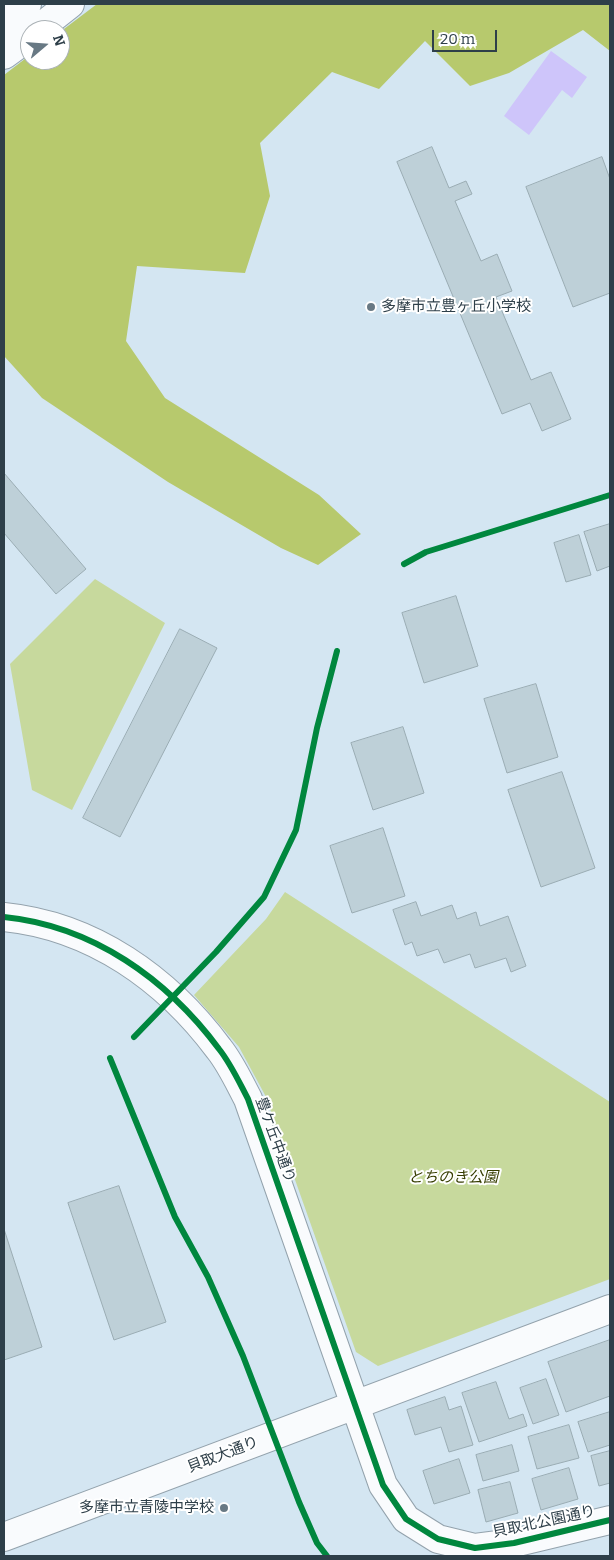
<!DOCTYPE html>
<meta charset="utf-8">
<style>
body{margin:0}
#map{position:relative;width:614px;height:1560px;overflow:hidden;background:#d4e6f2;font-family:Bitter,serif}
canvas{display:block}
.frame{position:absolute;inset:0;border:5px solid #2e3f49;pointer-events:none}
.north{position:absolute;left:20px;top:20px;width:50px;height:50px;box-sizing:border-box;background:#fff;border:1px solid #abb2b6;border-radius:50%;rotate:72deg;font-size:14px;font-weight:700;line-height:20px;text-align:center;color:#2e3f49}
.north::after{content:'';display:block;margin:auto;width:18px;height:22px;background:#687984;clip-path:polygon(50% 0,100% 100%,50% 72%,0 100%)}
.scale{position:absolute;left:432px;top:30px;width:65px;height:22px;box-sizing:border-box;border:2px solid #2e3f49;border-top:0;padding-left:6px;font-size:15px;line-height:18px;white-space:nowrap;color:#2e3f49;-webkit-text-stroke:4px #fff;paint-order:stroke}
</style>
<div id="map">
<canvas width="614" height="1560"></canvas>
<div class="frame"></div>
<div class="north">N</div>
<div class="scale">20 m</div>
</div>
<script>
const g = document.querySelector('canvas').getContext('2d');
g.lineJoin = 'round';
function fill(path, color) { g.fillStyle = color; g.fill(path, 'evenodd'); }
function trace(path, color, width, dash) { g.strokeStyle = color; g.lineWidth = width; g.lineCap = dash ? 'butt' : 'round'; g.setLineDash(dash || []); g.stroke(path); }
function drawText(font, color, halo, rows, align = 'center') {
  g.font = font + ' Bitter,"Noto Sans JP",serif'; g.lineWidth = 4; g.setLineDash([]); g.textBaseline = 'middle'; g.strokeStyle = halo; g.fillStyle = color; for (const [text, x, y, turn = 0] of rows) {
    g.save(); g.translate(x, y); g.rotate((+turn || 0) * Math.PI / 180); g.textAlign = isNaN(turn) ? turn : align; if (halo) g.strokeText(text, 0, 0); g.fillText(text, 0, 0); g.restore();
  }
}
const green = new Path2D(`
 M 95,579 L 165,623 L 72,810 L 32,790 L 10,664 Z
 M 285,892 L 610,1102 L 610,1279 L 378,1366 L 356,1352 L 265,1095 L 239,1047 L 194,995 L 266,919 Z`);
const forest = new Path2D(`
 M 97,4 L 610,4 L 610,51 L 583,30 L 509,73 L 470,86 L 425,41 L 379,89 L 332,72 L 260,143 L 270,196 L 245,273 L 137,266 L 126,341 L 165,398 L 319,495 L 361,534 L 318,565 L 281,548 L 168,482 L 42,398 L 4,356 L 4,75 L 30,55 L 30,60 L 60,60 L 60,32 Z`);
const water = new Path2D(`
 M 551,51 L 587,77 L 572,98 L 562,90 L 529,135 L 504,116 Z`);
const building = new Path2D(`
 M 432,147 L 449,188 L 466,181 L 472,194 L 455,201 L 481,261 L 497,254 L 512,291 L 496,297 L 531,380 L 551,372 L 571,419 L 542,431 L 530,403 L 502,414 L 397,162 Z
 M 602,157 L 610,179 L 610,293 L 573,307 L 526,187 Z
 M 4,473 L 86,569 L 56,594 L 4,533 Z
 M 610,524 L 610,566 L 597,571 L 584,532 Z
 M 579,535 L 591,575 L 566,582 L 554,543 Z
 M 456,596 L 478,666 L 424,683 L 402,613 Z
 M 180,629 L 217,648 L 120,837 L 83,818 Z
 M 536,684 L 558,757 L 507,773 L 484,699 Z
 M 403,727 L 424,793 L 373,810 L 351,743 Z
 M 562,772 L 595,868 L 541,887 L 508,790 Z
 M 383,828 L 405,896 L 352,913 L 330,846 Z
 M 416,902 L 421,916 L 452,905 L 457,919 L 476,912 L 480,926 L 508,916 L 526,966 L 511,972 L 506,958 L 475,968 L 470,954 L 444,963 L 438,949 L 417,956 L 412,942 L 405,945 L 393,910 Z
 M 119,1186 L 166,1322 L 114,1340 L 68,1203 Z
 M 4,1229 L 42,1347 L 4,1360 Z
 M 610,1340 L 610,1396 L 566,1412 L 548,1362 Z
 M 546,1379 L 559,1415 L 533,1424 L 520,1388 Z
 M 496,1382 L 509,1419 L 523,1414 L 527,1426 L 479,1442 L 462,1393 Z
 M 445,1397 L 449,1410 L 461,1406 L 473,1445 L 449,1452 L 441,1427 L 415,1435 L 407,1410 Z
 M 610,1412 L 610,1445 L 588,1452 L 578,1422 Z
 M 569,1425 L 579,1458 L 537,1469 L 528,1437 Z
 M 512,1445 L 519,1471 L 483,1481 L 476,1455 Z
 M 610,1451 L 610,1483 L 599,1486 L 591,1456 Z
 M 459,1459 L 470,1493 L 434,1504 L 423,1471 Z
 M 569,1468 L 578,1499 L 541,1510 L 532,1479 Z
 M 510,1482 L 518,1513 L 486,1522 L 478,1490 Z`);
const tertiary = new Path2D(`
 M 4,23 L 27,4
 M 37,30 L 70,4
 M 4,55 L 30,36
 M 4,917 C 93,926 167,979 219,1049 C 231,1064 239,1082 248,1099 L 383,1485 L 406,1519 L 438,1539 L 475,1548 L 514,1543 L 610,1520
 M 4,1537 L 610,1309`);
const cycleway = new Path2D(`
 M 404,564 L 426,552 L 610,495
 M 4,917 C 93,926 167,979 219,1049 C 231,1064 239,1082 248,1099 L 383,1485 L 406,1519 L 438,1539 L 475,1548 L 514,1543 L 610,1520
 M 134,1037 L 216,952 L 264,897 L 296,830 L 317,728 L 337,651
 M 110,1058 L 175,1217 L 208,1277 L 243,1356 L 299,1502 L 317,1543 L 327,1556`);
const markers = [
 [371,307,5,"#687984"],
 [224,1508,5,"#687984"]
];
const poiNames = [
 ["多摩市立豊ヶ丘小学校",381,307],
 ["多摩市立青陵中学校",214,1508,"right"]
];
const streetNames = [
 ["豊ケ丘中通り",275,1140,70],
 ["貝取大通り",223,1455,-21],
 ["貝取北公園通り",544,1522,-12]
];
const parkNames = [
 ["とちのき公園",453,1178]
];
fill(green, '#c7d99d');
fill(forest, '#b7c96d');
fill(water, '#cec5fa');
fill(building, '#bed0d8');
trace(building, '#9aacb3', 1);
trace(tertiary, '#93a2ac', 30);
trace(tertiary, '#f9fbfd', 28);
trace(cycleway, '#00873e', 6);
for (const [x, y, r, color] of markers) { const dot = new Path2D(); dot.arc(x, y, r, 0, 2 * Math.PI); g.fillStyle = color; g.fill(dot); trace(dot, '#fff', 2); }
drawText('15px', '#2e3f49', '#fff', poiNames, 'left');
drawText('15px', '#2e3f49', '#fff', streetNames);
drawText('italic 15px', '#363d00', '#fff', parkNames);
</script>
